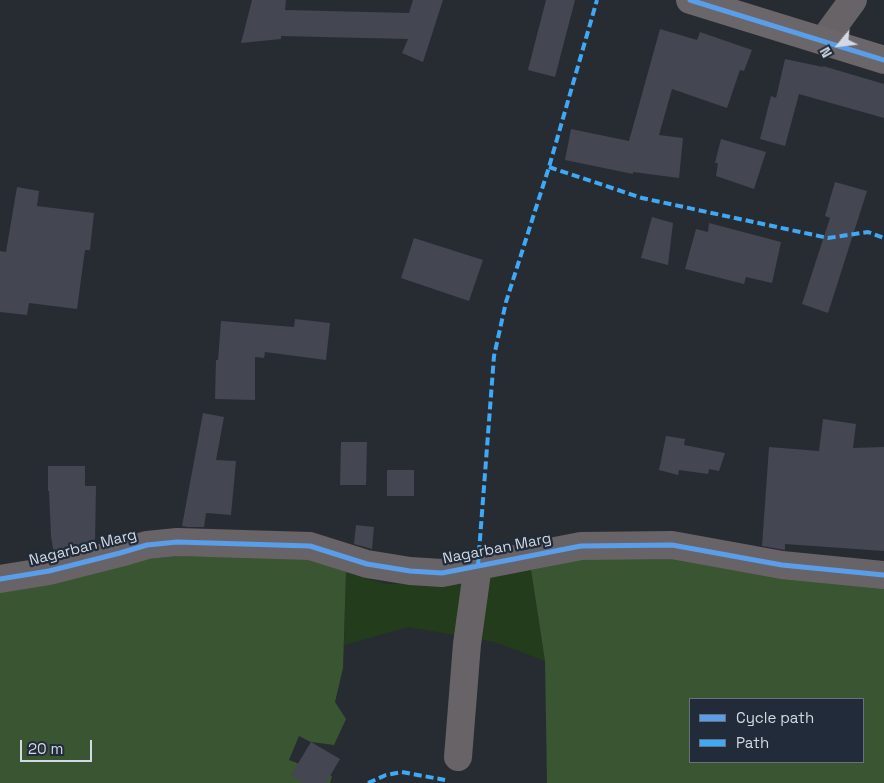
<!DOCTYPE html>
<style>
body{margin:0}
#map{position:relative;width:884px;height:783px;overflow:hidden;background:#272c33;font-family:"Space Grotesk",sans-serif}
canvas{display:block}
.legend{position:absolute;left:689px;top:698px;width:175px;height:65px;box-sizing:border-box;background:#212b39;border:1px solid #68717d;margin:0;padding:6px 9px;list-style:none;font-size:15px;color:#d2d9e2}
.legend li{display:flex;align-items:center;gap:10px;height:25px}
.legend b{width:25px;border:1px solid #68717d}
.north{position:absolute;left:814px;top:20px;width:50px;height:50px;-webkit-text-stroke:4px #212b39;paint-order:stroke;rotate:241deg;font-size:14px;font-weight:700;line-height:20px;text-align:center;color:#d2d9e2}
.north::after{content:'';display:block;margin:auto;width:18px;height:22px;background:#d2d9e2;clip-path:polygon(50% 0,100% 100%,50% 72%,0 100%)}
.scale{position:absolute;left:20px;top:740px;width:72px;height:22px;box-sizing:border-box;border:2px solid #d2d9e2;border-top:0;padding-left:6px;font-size:15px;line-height:18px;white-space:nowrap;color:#d2d9e2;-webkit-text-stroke:4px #212b39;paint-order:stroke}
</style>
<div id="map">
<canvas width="884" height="783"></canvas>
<ul class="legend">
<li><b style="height:6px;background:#5a9eea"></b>Cycle path</li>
<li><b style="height:6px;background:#3fa9f5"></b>Path</li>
</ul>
<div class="north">N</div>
<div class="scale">20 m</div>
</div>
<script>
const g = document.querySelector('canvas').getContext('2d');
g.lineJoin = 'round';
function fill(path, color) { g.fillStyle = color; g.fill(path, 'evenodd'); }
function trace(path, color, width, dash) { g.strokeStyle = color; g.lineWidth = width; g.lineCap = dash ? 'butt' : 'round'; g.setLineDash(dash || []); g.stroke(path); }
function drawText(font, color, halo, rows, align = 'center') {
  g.font = font + ' "Space Grotesk",sans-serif'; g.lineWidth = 4.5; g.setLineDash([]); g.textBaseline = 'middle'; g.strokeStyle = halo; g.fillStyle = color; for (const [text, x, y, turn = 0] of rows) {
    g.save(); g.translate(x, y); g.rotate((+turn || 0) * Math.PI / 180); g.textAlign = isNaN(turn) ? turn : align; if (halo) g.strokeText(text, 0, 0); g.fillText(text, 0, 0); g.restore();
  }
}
const green = new Path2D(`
 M 531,570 L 545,661 L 495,642 L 408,627 L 344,645 L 346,572 L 385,584 L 437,584 Z`);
const forest = new Path2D(`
 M 179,556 L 307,558 L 346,572 L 343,668 L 335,702 L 346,719 L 334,745 L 311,742 L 299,736 L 289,760 L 332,776 L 330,783 L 0,783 L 0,590 L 136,560 Z
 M 666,556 L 884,584 L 884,783 L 547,783 L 545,661 L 531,570 L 591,557 ZM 690,699 L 863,699 L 863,762 L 690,762 Z`);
const building = new Path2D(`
 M 252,0 L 286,0 L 285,10 L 409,13 L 413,0 L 443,0 L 423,62 L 402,53 L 408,39 L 281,36 L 281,39 L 241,43 Z
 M 546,0 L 575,0 L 555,77 L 528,70 Z
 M 660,29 L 697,40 L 700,32 L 752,50 L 744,71 L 740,70 L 727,108 L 672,89 L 659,135 L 683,138 L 679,178 L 633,172 L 633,174 L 565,160 L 571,129 L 629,141 Z
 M 785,59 L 823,67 L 823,66 L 884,84 L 884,118 L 799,94 L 785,146 L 760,139 L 771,96 L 776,98 Z
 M 721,139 L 766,152 L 754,189 L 716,176 L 718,163 L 715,163 Z
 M 835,182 L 867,191 L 828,313 L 802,304 L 830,218 L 825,216 Z
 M 17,187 L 39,191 L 37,206 L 94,213 L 90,250 L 85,250 L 77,309 L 29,303 L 27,315 L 0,312 L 0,251 L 6,252 Z
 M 652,217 L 673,223 L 668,265 L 641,258 Z
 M 709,223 L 781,242 L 772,283 L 746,277 L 744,284 L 685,269 L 696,229 L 708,232 Z
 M 414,238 L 483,260 L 469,301 L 401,278 Z
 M 295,319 L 330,323 L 326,360 L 265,352 L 264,358 L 255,357 L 255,400 L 215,399 L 216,360 L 218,360 L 221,321 L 294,327 Z
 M 203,413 L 224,417 L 216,460 L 236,461 L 231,515 L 206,513 L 204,527 L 188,527 L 182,526 Z
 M 823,419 L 856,424 L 853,448 L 884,447 L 884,551 L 785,544 L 785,550 L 762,546 L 769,447 L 819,451 Z
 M 666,436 L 685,439 L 684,445 L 725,453 L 719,471 L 709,469 L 708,474 L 679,470 L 678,475 L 659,470 Z
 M 341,442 L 367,442 L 366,485 L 340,485 Z
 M 48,466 L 85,466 L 85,486 L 96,486 L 95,543 L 54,554 L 51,536 L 49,491 L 48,491 Z
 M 387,470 L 414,470 L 414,496 L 387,496 Z
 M 356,525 L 374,527 L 372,549 L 354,544 Z
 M 311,742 L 340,759 L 326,783 L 303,783 L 291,775 Z`);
const street = new Path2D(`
 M 823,41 L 853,0
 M 0,579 L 49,571 L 120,553 L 147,545 L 177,542 L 310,546 L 367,564 L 410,571 L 442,573 L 581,546 L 672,545 L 782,565 L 884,575
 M 458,757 L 467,644 L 478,565`);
const secondary = new Path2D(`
 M 690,0 L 884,60`);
const quiet = new Path2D(`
 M 549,167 L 642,198 L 828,238 L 868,232 L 884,238
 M 478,565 L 494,356 L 506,302 L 549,167 L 597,0
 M 368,783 L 386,775 L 402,772 L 445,780`);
const cycleway = new Path2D(`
 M 690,0 L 884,60
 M 0,579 L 49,571 L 120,553 L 147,545 L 177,542 L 310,546 L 367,564 L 410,571 L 442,573 L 581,546 L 672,545 L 782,565 L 884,575`);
const streetNames = [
 ["Nagarban Marg",83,548,-14],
 ["Nagarban Marg",497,549,-11]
];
fill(green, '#233c1c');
fill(forest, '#395532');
fill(building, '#444651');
trace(street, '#686367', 28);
trace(secondary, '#6a666a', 28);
trace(quiet, '#3fa9f5', 4, [8, 4]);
trace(cycleway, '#5a9eea', 5);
drawText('15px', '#d2d9e2', '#212b39', streetNames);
</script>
